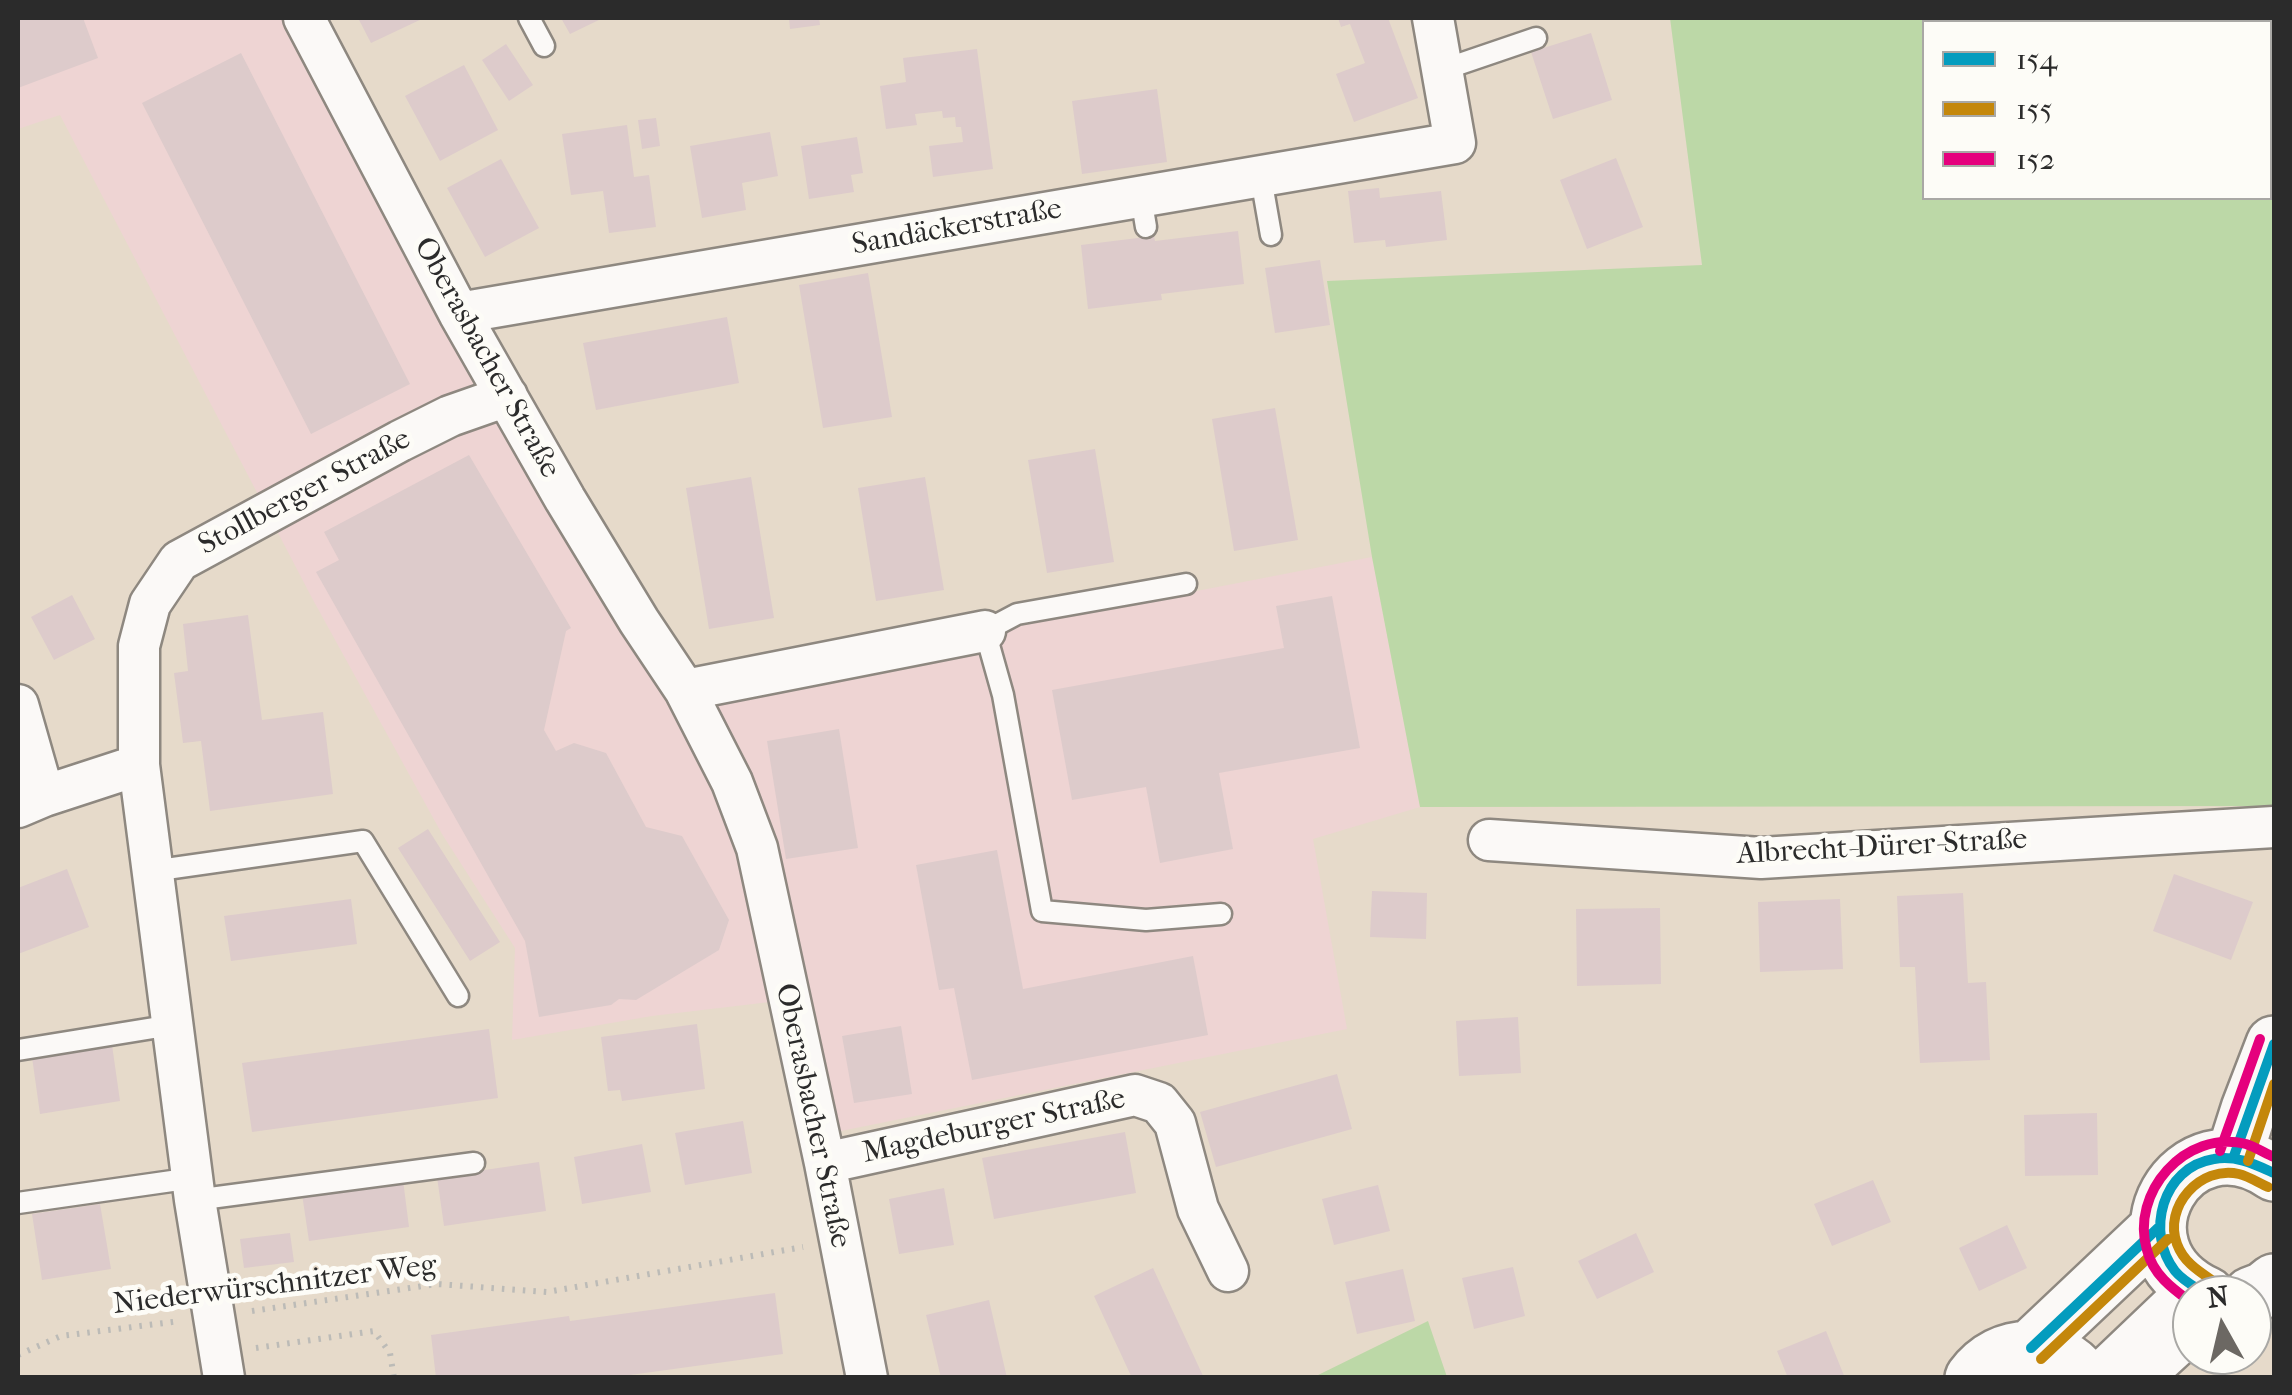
<!DOCTYPE html>
<meta charset="utf-8">
<style>
body{margin:0}
#map{position:relative;width:2292px;height:1395px;overflow:hidden;background:#e6daca;font-family:"IM FELL French Canon",serif}
canvas{display:block}
.frame{position:absolute;inset:0;border:20px solid #2b2b2b;pointer-events:none}
.legend{position:absolute;left:1922px;top:20px;width:350px;height:180px;box-sizing:border-box;background:#fdfcf7;border:2px solid #a9a8a5;margin:0;padding:12px 18px;list-style:none;font-size:30px;color:#2b2b2b}
.legend li{display:flex;align-items:center;gap:20px;height:50px}
.legend b{width:50px;border:2px solid #a9a8a5}
.north{position:absolute;left:2172px;top:1275px;width:100px;height:100px;box-sizing:border-box;background:#fdfcf7;border:2px solid #a9a8a5;border-radius:50%;rotate:352deg;font-size:28px;font-weight:700;line-height:40px;text-align:center;color:#2b2b2b}
.north::after{content:'';display:block;margin:auto;width:35px;height:45px;background:#6c6863;clip-path:polygon(50% 0,100% 100%,50% 72%,0 100%)}
</style>
<div id="map">
<canvas width="2292" height="1395"></canvas>
<div class="frame"></div>
<ul class="legend">
<li><b style="height:12px;background:#049cbe"></b>154</li>
<li><b style="height:12px;background:#c4870b"></b>155</li>
<li><b style="height:12px;background:#e5007d"></b>152</li>
</ul>
<div class="north">N</div>
</div>
<script>
const g = document.querySelector('canvas').getContext('2d');
g.lineJoin = 'round';
function fill(path, color) { g.fillStyle = color; g.fill(path, 'evenodd'); }
function trace(path, color, width, dash) { g.strokeStyle = color; g.lineWidth = width; g.lineCap = dash ? 'butt' : 'round'; g.setLineDash(dash || []); g.stroke(path); }
function drawText(font, color, halo, rows, align = 'center') {
  g.font = font + ' "IM FELL French Canon",serif'; g.lineWidth = 10; g.setLineDash([]); g.textBaseline = 'middle'; g.strokeStyle = halo; g.fillStyle = color; for (const [text, x, y, turn = 0] of rows) {
    g.save(); g.translate(x, y); g.rotate((+turn || 0) * Math.PI / 180); g.textAlign = isNaN(turn) ? turn : align; if (halo) g.strokeText(text, 0, 0); g.fillText(text, 0, 0); g.restore();
  }
}
const built = new Path2D(`
 M 18,18 L 299,18 L 681,691 L 1372,557 L 1420,807 L 1313,839 L 1347,1029 L 826,1134 L 795,999 L 652,1016 L 512,1040 L 515,948 L 442,834 L 312,598 L 60,115 L 18,129 Z`);
const green = new Path2D(`
 M 1670,18 L 2274,18 L 2274,806 L 1420,807 L 1372,557 L 1327,281 L 1702,265 ZM 2270,22 L 2270,198 L 1924,198 L 1924,22 Z
 M 1428,1321 L 1447,1377 L 1314,1377 Z`);
const building = new Path2D(`
 M 18,18 L 83,18 L 98,58 L 18,88 Z
 M 358,18 L 424,18 L 371,43 Z
 M 561,18 L 603,18 L 570,34 Z
 M 789,18 L 819,18 L 820,25 L 790,29 Z
 M 1338,18 L 1388,18 L 1418,98 L 1354,122 L 1336,74 L 1365,63 L 1350,24 L 1341,27 Z
 M 1591,33 L 1612,100 L 1553,119 L 1531,52 Z
 M 506,44 L 533,85 L 509,101 L 482,60 Z
 M 977,49 L 993,169 L 933,177 L 929,146 L 963,142 L 961,127 L 956,127 L 955,117 L 943,118 L 942,111 L 915,114 L 917,125 L 886,129 L 880,86 L 906,82 L 903,58 Z
 M 241,53 L 410,384 L 311,434 L 142,103 Z
 M 464,65 L 498,130 L 440,161 L 405,96 Z
 M 1157,89 L 1167,162 L 1082,174 L 1072,101 Z
 M 656,118 L 660,146 L 642,149 L 638,120 Z
 M 627,125 L 634,177 L 649,175 L 656,227 L 609,233 L 603,191 L 571,195 L 562,134 Z
 M 770,132 L 778,176 L 742,183 L 746,210 L 702,218 L 690,146 Z
 M 857,137 L 863,173 L 851,175 L 854,192 L 809,199 L 801,146 Z
 M 1616,158 L 1643,227 L 1587,249 L 1560,180 Z
 M 501,159 L 539,228 L 485,257 L 447,188 Z
 M 1379,188 L 1380,198 L 1441,191 L 1447,240 L 1386,247 L 1385,240 L 1354,243 L 1348,191 Z
 M 1238,231 L 1244,284 L 1161,294 L 1162,300 L 1088,309 L 1081,245 L 1154,236 L 1155,241 Z
 M 1320,260 L 1330,325 L 1275,333 L 1265,268 Z
 M 868,273 L 892,417 L 823,428 L 799,285 Z
 M 727,317 L 739,383 L 596,410 L 583,343 Z
 M 1275,408 L 1298,540 L 1234,551 L 1212,419 Z
 M 1095,449 L 1114,562 L 1047,573 L 1028,460 Z
 M 469,455 L 571,628 L 566,631 L 544,730 L 556,751 L 574,743 L 606,753 L 646,827 L 682,836 L 729,920 L 719,950 L 636,1000 L 619,999 L 611,1005 L 539,1017 L 525,941 L 316,572 L 339,560 L 324,532 Z
 M 751,477 L 774,618 L 709,629 L 686,488 Z
 M 925,477 L 944,590 L 876,601 L 858,488 Z
 M 72,595 L 95,639 L 54,660 L 31,617 Z
 M 1332,596 L 1360,748 L 1219,773 L 1233,849 L 1160,863 L 1146,787 L 1072,800 L 1052,690 L 1284,648 L 1276,606 Z
 M 248,615 L 262,720 L 323,712 L 333,794 L 210,811 L 201,741 L 183,743 L 174,673 L 188,671 L 183,624 Z
 M 839,729 L 858,848 L 786,859 L 767,741 Z
 M 428,829 L 500,942 L 470,961 L 398,848 Z
 M 997,850 L 1023,989 L 1193,956 L 1208,1035 L 972,1080 L 954,988 L 939,990 L 916,865 Z
 M 67,869 L 89,927 L 18,954 L 18,888 Z
 M 2174,874 L 2253,902 L 2231,960 L 2153,931 Z
 M 1372,891 L 1427,893 L 1426,939 L 1370,937 Z
 M 1963,893 L 1968,983 L 1986,982 L 1990,1060 L 1920,1063 L 1915,967 L 1900,967 L 1897,896 Z
 M 351,899 L 357,944 L 231,961 L 224,916 Z
 M 1840,899 L 1843,969 L 1760,972 L 1758,902 Z
 M 1660,908 L 1661,984 L 1577,986 L 1576,909 Z
 M 1518,1017 L 1521,1073 L 1459,1076 L 1456,1021 Z
 M 697,1024 L 705,1089 L 622,1101 L 620,1090 L 608,1091 L 601,1037 Z
 M 901,1026 L 912,1094 L 854,1103 L 842,1036 Z
 M 489,1029 L 498,1098 L 252,1132 L 242,1063 Z
 M 112,1045 L 120,1101 L 40,1114 L 32,1057 Z
 M 1337,1074 L 1352,1129 L 1216,1167 L 1200,1112 Z
 M 2097,1113 L 2098,1175 L 2025,1176 L 2024,1115 Z
 M 743,1121 L 752,1173 L 685,1185 L 675,1133 Z
 M 1125,1132 L 1136,1193 L 994,1219 L 982,1158 Z
 M 642,1144 L 651,1192 L 582,1204 L 574,1157 Z
 M 539,1162 L 546,1211 L 444,1226 L 437,1177 Z
 M 403,1180 L 409,1227 L 309,1241 L 302,1194 Z
 M 1873,1180 L 1891,1222 L 1832,1246 L 1814,1204 Z
 M 1378,1185 L 1390,1231 L 1334,1245 L 1322,1199 Z
 M 944,1188 L 954,1245 L 899,1254 L 889,1199 Z
 M 100,1204 L 111,1269 L 42,1280 L 32,1214 Z
 M 2007,1225 L 2027,1268 L 1979,1291 L 1959,1248 Z
 M 290,1233 L 294,1262 L 244,1268 L 240,1239 Z
 M 1636,1233 L 1654,1272 L 1597,1299 L 1578,1261 Z
 M 1513,1267 L 1525,1316 L 1474,1329 L 1462,1278 Z
 M 1153,1268 L 1204,1378 L 1132,1378 L 1094,1296 Z
 M 1403,1269 L 1415,1321 L 1357,1334 L 1345,1282 Z
 M 775,1293 L 783,1354 L 608,1378 L 436,1378 L 431,1335 L 569,1316 L 570,1321 Z
 M 989,1300 L 1007,1378 L 941,1378 L 926,1315 Z
 M 1826,1331 L 1845,1378 L 1788,1378 L 1777,1351 Z`);
const path = new Path2D(`
 M 252,1311 L 437,1284 L 547,1292 L 803,1247
 M 256,1348 L 374,1331 L 390,1353 L 394,1378
 M 18,1355 L 61,1336 L 180,1321`);
const lane = new Path2D(`
 M 529,18 L 544,46
 M 1442,70 L 1536,38
 M 1261,178 L 1271,235
 M 1141,197 L 1146,227
 M 1186,584 L 1017,614 L 985,631 L 1003,695 L 1042,911 L 1146,920 L 1221,914
 M 152,871 L 363,841 L 458,996
 M 18,1050 L 172,1025
 M 195,1200 L 474,1163
 M 18,1203 L 193,1178
 M 2157,1378 L 2192,1346`);
const street = new Path2D(`
 M 304,18 L 459,313 L 565,499 L 639,621 L 685,690 L 732,782 L 757,848 L 825,1163 L 867,1378
 M 459,313 L 1455,143 L 1433,18
 M 685,690 L 985,631
 M 18,705 L 44,796
 M 18,807 L 44,796 L 139,765
 M 1489,840 L 1761,858 L 2274,827
 M 825,1163 L 1135,1095 L 1159,1103 L 1175,1123 L 1198,1209 L 1228,1271
 M 224,1378 L 195,1200 L 139,765 L 139,646 L 150,604 L 179,561 L 400,441 L 450,416 L 507,396`);
const secondary = new Path2D(`
 M 2234,1156 L 2249,1109 L 2274,1044
 M 2207,1295 C 2104,1247 2183,1111 2274,1173
 M 2251,1295 L 2264,1290 L 2274,1282
 M 2031,1348 L 2158,1228
 M 1973,1378 C 2001,1340 2055,1339 2084,1378
 M 2106,1378 L 2192,1296`);
const bus1 = new Path2D(`
 M 2234,1156 L 2274,1044
 M 2207,1295 C 2197,1288 2183,1281 2175,1271 C 2145,1233 2162,1167 2214,1159 C 2236,1155 2254,1164 2274,1173
 M 2031,1348 L 2158,1228`);
const bus2 = new Path2D(`
 M 2248,1161 L 2274,1084
 M 2216,1283 C 2200,1272 2184,1263 2177,1244 C 2163,1207 2200,1165 2239,1174 C 2248,1176 2259,1183 2268,1187
 M 2041,1359 L 2168,1239`);
const bus3 = new Path2D(`
 M 2220,1151 L 2260,1039
 M 2192,1303 C 2173,1289 2153,1275 2147,1250 C 2130,1193 2185,1129 2246,1144 C 2255,1147 2265,1153 2274,1157`);
const streetNames = [
 ["Sandäckerstraße",957,228,-10],
 ["Oberasbacher Straße",486,358,61],
 ["Stollberger Straße",305,493,-28],
 ["Albrecht-Dürer-Straße",1882,848,-3],
 ["Oberasbacher Straße",812,1116,78],
 ["Magdeburger Straße",994,1127,-12],
 ["Niederwürschnitzer Weg",275,1286,-7]
];
fill(built, '#eed4d3');
fill(green, '#bcd8a7');
fill(building, '#ddcbcb');
trace(lane, '#8e8880', 25);
trace(street, '#8e8880', 45);
trace(secondary, '#8e8880', 60);
trace(path, '#bcbbb7', 6, [2.5, 8]);
trace(lane, '#fbf9f7', 20);
trace(street, '#fbf9f7', 40);
trace(secondary, '#fbf9f7', 55);
trace(bus1, '#049cbe', 10);
trace(bus2, '#c4870b', 10);
trace(bus3, '#e5007d', 10);
drawText('30px', '#2b2b2b', '#fdfcf7', streetNames);
</script>
